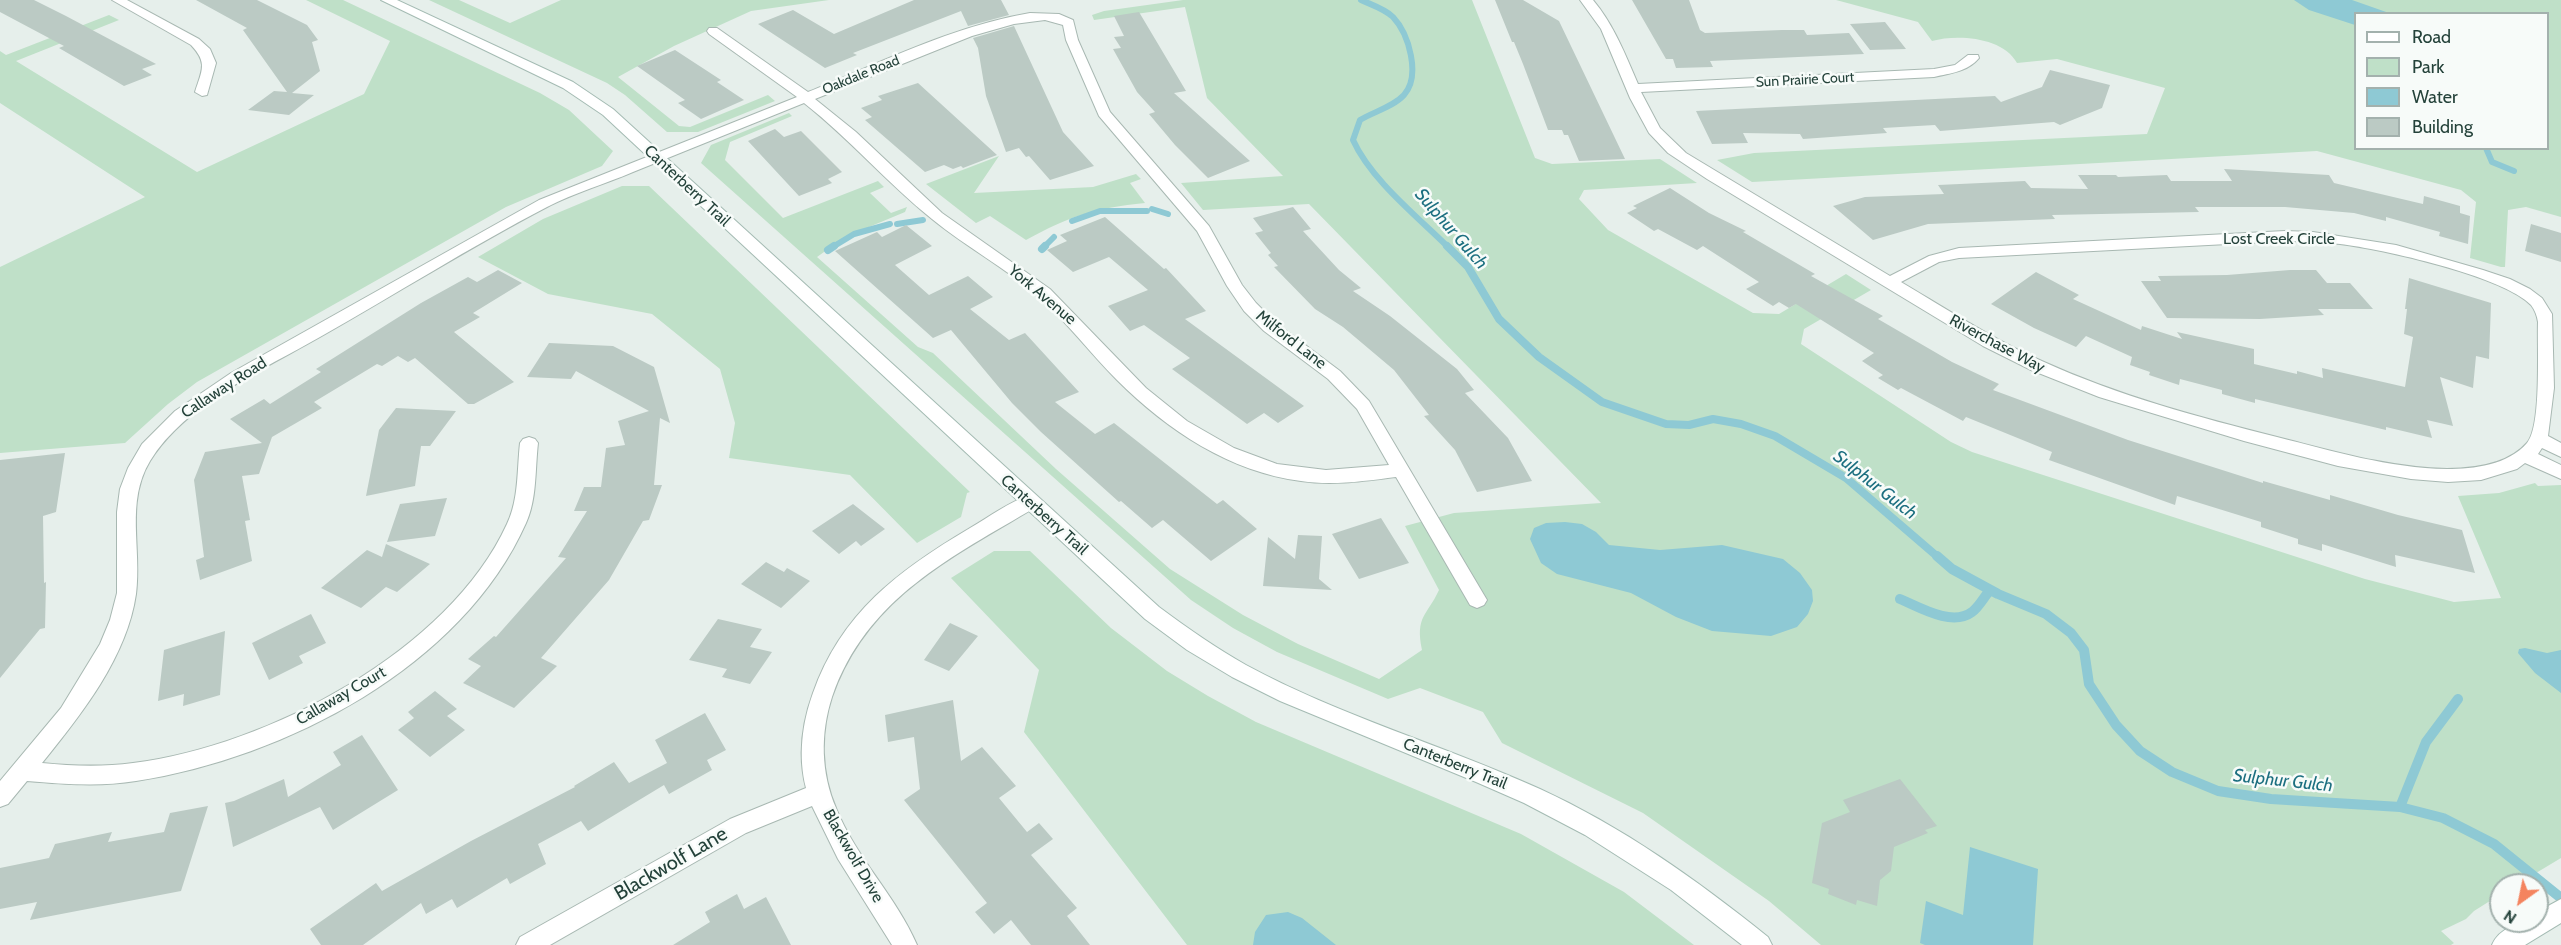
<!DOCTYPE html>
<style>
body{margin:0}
#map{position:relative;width:2561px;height:945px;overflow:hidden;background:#e6efeb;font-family:Cabin,sans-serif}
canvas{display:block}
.legend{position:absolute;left:2354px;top:12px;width:195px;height:138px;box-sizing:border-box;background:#f7fbf9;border:2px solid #a3b1ad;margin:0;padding:8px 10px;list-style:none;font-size:18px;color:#24423a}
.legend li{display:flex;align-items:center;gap:12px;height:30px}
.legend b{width:30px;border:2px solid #a3b1ad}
.north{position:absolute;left:2489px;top:873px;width:60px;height:60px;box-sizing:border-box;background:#f7fbf9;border:2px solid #a3b1ad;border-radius:50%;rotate:213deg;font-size:16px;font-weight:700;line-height:24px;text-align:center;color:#24423a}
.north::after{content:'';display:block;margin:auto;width:21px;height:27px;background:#f4845f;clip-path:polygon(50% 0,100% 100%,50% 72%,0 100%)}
</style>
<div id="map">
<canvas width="2561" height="945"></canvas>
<ul class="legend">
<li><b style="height:8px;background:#fff"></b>Road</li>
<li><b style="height:16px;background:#bfe0c8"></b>Park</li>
<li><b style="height:16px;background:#8ec9d4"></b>Water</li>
<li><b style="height:16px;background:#bbcac4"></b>Building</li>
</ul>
<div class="north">N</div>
</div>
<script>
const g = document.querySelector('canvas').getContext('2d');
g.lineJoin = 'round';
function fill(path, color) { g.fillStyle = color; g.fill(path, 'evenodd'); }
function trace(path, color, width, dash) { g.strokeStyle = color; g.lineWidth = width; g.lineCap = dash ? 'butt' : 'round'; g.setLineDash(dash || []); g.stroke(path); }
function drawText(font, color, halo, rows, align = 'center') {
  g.font = font + ' Cabin,sans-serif'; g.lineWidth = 5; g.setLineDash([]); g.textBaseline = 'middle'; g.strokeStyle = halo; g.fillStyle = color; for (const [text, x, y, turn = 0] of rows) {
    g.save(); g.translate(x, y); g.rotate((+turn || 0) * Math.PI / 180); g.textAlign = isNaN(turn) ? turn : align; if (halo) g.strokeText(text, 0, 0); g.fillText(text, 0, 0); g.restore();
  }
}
const green = new Path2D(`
 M 306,0 L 343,0 L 540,93 L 569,110 L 613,151 L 602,166 L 506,207 L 197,382 L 168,404 L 125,443 L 0,453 L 0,267 L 145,197 L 0,103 L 0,51 L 6,55 L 109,15 L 119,20 L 16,61 L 197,172 L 364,94 L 390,41 Z
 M 429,0 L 459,0 L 510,23 L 561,0 L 829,0 L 751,11 L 674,46 L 618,77 L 679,126 L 690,127 L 768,95 L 775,101 L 698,132 L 667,132 L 625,95 L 607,83 Z
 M 1183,0 L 1472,0 L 1535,158 L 1552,164 L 1660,159 L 1697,183 L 1584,190 L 1579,199 L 1608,230 L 1753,313 L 1779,314 L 1846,274 L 1871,290 L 1804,329 L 1801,344 L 1951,442 L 1972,452 L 2365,579 L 2454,602 L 2501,598 L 2458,496 L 2499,493 L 2535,483 L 2538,486 L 2561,485 L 2561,858 L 2516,885 L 2501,885 L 2501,894 L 2474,911 L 2466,919 L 2441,931 L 2454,943 L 2451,945 L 1821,945 L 1769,901 L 1643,813 L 1502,743 L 1483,712 L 1420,688 L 1388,699 L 1277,652 L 1233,628 L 1191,600 L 701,163 L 711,145 L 789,113 L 792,116 L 730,142 L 725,160 L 783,218 L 878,181 L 884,187 L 870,193 L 891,213 L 907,207 L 905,212 L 845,237 L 817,257 L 918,347 L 933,353 L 1056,469 L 1170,569 L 1243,615 L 1298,644 L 1379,679 L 1422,650 C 1415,616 1427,616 1439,590 L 1405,526 L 1454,513 L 1601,503 L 1309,204 L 1203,210 L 1181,183 L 1283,176 L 1207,98 L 1185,7 L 1094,20 L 1092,15 L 1104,11 Z
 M 1836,0 L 2561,0 L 2561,217 L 2526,207 L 2508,210 L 2505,267 L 2501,267 L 2470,258 L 2476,202 L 2461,190 L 2317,151 L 1752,182 L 1717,160 L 1754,153 L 2147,134 L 2165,88 L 2057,59 L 2017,63 C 2003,37 1957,34 1932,41 L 1918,22 ZM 2356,14 L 2548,14 L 2548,148 L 2356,148 Z
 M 999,156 L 974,193 L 1093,187 L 1136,174 L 1141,179 L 1130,183 L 1145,203 C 1095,208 1070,216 1026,240 L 990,216 L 976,223 L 926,184 Z
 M 622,186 L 649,186 L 970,492 L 967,493 L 961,517 L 917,543 L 850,475 L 729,458 L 735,423 L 720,369 L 652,314 L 548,294 L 478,257 L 543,219 Z
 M 994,551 L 1030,551 L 1111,628 L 1167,671 L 1208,696 L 1256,722 L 1521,834 L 1624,892 L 1694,945 L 1187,945 L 1024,732 L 1039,670 L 951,578 Z`);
const water = new Path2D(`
 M 2294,0 L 2352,0 L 2389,13 L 2356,14 L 2355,25 L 2309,10 Z
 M 1565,522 L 1582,524 L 1596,532 L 1609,545 L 1660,550 L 1722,545 L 1783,559 L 1800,573 L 1812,590 L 1813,601 L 1808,614 L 1797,627 L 1771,636 L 1712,631 L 1676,617 L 1631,593 L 1557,574 L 1541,563 L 1530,539 L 1534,528 L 1546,523 Z
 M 2525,648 L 2547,653 L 2561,650 L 2561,693 L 2535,673 L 2518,653 L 2519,649 Z
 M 1970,847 L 2038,869 L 2033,945 L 1925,945 L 1920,943 L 1926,901 L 1963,915 Z
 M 1288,912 L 1302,918 L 1336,945 L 1253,945 L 1255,932 L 1266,915 Z`);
const streamFar2 = new Path2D(`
 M 1361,0 C 1372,5 1385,9 1393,17 C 1409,34 1421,76 1404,95 C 1393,107 1373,112 1360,120 L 1353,140 C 1371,180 1418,217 1449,248
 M 2486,148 L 2492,162 L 2514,171
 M 1152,209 L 1168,214
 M 1072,221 L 1100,211 L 1147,211
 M 897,224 L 923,220
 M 831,248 L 854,234 L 890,224
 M 1043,248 L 1054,237`);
const streamFar1 = new Path2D(`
 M 1447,246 L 1468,267 L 1499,319 L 1539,357 L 1602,402 L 1666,424 L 1689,425 L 1713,419 L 1741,424 L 1775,436 L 1846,478 L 1939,558
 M 1042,249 L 1045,246
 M 828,250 L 834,246`);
const stream = new Path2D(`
 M 1937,556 L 1952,569 L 1998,594 L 2046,614 L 2071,633 L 2084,650 L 2089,684 L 2116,725 L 2140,751 L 2172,772 L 2218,791 L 2271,799 L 2400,807 L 2443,818 L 2494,844 L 2561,898
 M 1900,599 C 1919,607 1952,627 1972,612 C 1979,607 1984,597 1990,590
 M 2400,807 L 2426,742 L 2458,699`);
const building = new Path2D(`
 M 0,0 L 34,0 L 66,16 L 156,64 L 142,69 L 152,75 L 124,86 L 59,48 L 64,46 L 0,12 Z
 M 196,0 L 257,0 L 307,25 L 318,40 L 312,42 L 320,71 L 292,93 L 314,95 L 289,115 L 248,110 L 274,91 L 287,92 L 243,30 L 247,28 Z
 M 914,0 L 1001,0 L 1009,15 L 968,26 L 961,11 L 853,53 L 857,55 L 825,68 L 758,24 L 793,10 L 834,34 Z
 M 1495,0 L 1523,0 L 1559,21 L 1625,159 L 1579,161 L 1568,135 L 1564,135 L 1562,130 L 1548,130 L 1523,64 L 1514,42 L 1512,42 Z
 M 1632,0 L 1689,0 L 1700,30 L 1705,33 L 1782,30 L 1804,30 L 1807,35 L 1849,33 L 1864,54 L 1710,61 L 1713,67 L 1676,68 L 1673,59 L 1666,59 Z
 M 1139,12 L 1186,91 L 1174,93 L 1250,161 L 1208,178 L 1175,145 L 1149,114 L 1155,112 L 1137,92 L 1113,49 L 1121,48 L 1114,37 L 1124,36 L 1114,16 Z
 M 1885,22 L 1906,49 L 1870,50 L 1850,24 Z
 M 1014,26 L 1063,132 L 1094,166 L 1050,180 L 1029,156 L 1026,157 L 1019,148 L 1006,152 L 986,96 L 978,48 L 973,38 Z
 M 675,50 L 721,80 L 717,82 L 744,100 L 701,119 L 678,103 L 685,100 L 637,66 Z
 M 2050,70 L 2110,85 L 2102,108 L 2060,125 L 2054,122 L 1940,131 L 1935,125 L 1883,128 L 1887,133 L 1803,139 L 1800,134 L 1743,133 L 1748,143 L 1712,144 L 1696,111 L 1995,96 L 2001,102 L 2042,87 Z
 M 918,83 L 997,155 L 963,168 L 961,166 L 953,169 L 944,165 L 925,172 L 865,120 L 872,117 L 861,108 L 882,100 L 878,96 Z
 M 775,129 L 784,137 L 801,131 L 842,172 L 828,179 L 832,183 L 799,196 L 748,141 Z
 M 2224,169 L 2329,175 L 2334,183 L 2423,204 L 2424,196 L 2460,206 L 2460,213 L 2470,216 L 2468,244 L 2439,236 L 2440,232 L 2386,217 L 2386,221 L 2354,213 L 2285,207 L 2195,207 L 2199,212 L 2052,215 L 2055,219 L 1928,224 L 1873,240 L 1833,206 L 1865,197 L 1944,194 L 1938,185 L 2025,181 L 2031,188 L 2088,189 L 2078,175 L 2116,175 L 2118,177 L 2167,175 L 2171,181 L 2232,181 Z
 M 1670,188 L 1709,213 L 1746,231 L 1743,232 L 1815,274 L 1811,276 L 1883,316 L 1878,319 L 1952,362 L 1999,384 L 1993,390 L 2128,440 L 2263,483 L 2263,481 L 2330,500 L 2330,495 L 2398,515 L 2462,530 L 2475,573 L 2395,555 L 2396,567 L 2322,544 L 2322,551 L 2298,544 L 2298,539 L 2261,527 L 2261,522 L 2177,496 L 2175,505 L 2049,460 L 2052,452 L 1966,417 L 1963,421 L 1901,388 L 1898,390 L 1878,378 L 1883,375 L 1862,361 L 1874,353 L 1796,304 L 1789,308 L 1779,302 L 1773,306 L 1746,289 L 1759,282 L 1703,246 L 1697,250 L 1658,229 L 1654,231 L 1627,213 L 1637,208 L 1633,206 Z
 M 1293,207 L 1311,229 L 1303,231 L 1339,270 L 1361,288 L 1353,291 L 1390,316 L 1457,369 L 1474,390 L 1465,393 L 1508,438 L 1532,481 L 1477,492 L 1455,450 L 1424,416 L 1429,415 L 1394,370 L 1343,327 L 1315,309 L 1274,267 L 1278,266 L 1268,255 L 1271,253 L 1255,233 L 1263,231 L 1253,218 Z
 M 1105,217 L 1164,269 L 1166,268 L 1206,311 L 1185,319 L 1304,406 L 1278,423 L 1264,413 L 1247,424 L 1172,369 L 1190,358 L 1144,325 L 1130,331 L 1108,306 L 1148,290 L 1109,257 L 1073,272 L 1047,250 L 1067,241 L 1060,235 Z
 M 2531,224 L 2561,233 L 2561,262 L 2525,251 Z
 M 906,225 L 932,246 L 895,265 L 929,295 L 968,276 L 993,297 L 970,309 L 1009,340 L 1025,333 L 1079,392 L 1055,402 L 1095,434 L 1114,423 L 1217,504 L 1223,500 L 1257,529 L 1211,561 L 1163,520 L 1152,528 L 1121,501 L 1119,502 L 1041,432 L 1012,403 L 951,330 L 933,338 L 835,251 L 877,232 L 882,237 Z
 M 498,270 L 522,283 L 473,313 L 480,317 L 454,332 L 514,382 L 474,404 L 468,404 L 415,358 L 408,362 L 398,356 L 382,366 L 377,364 L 314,402 L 322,408 L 272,437 L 259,474 L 242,476 L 250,520 L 245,521 L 252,561 L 200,580 L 196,560 L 204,557 L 194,480 L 205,452 L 262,443 L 230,419 L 264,399 L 270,404 L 321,372 L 316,369 L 421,303 L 468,277 L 477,282 Z
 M 2290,270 L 2316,270 L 2327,283 L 2350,283 L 2373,309 L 2318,309 L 2324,315 L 2260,319 L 2167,318 L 2141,281 L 2161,281 L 2158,276 L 2227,275 Z
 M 2036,272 L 2079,295 L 2073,299 L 2141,330 L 2142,326 L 2182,339 L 2177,332 L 2254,349 L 2254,364 L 2297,374 L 2297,371 L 2323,378 L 2322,368 L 2405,387 L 2413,337 L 2404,334 L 2407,309 L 2405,309 L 2409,278 L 2491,303 L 2489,359 L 2476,356 L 2473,388 L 2440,377 L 2453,426 L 2427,420 L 2432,438 L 2386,427 L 2386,430 L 2255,399 L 2255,403 L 2222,394 L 2222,390 L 2180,379 L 2179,385 L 2149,375 L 2150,372 L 2130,365 L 2132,357 L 2086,336 L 2076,347 L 2034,328 L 1991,304 Z
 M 549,343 L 613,346 L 654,367 L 670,423 L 660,418 L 654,485 L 662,485 L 649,520 L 643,521 L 609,580 L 541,658 L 557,666 L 514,708 L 463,683 L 481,666 L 468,659 L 494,636 L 496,637 L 566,558 L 558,557 L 587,511 L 574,511 L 584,487 L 601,487 L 606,448 L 625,445 L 618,421 L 649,411 L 576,371 L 571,379 L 527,377 Z
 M 396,408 L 456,411 L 430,446 L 421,446 L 415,486 L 366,496 L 379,430 Z
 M 65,453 L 56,512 L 43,516 L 44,583 L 46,582 L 45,628 L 40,629 L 0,678 L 0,460 Z
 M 447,498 L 435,536 L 387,542 L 400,504 Z
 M 853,504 L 885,529 L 861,546 L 856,541 L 839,554 L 812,531 Z
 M 1381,518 L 1409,563 L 1359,579 L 1332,534 Z
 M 1298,535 L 1322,536 L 1319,579 L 1332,590 L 1263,586 L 1268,537 L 1295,559 Z
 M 386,544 L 430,564 L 397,592 L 386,587 L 361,608 L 321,588 L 367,550 L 382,557 Z
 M 766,562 L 784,572 L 787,568 L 810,581 L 781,608 L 741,584 Z
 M 311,614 L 326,643 L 299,656 L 303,663 L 269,680 L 252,643 Z
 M 718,619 L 762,629 L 750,647 L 772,652 L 750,684 L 722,677 L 727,669 L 689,660 Z
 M 950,623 L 978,636 L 949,671 L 924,660 Z
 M 225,631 L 220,695 L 183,706 L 184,694 L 158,701 L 164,650 Z
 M 435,691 L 457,709 L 447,716 L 465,730 L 430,757 L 398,730 L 414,718 L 408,712 Z
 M 953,700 L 961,761 L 982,747 L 1016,786 L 999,798 L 1027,832 L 1039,823 L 1053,839 L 1031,855 L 1077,908 L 1067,916 L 1090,945 L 1031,945 L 1011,920 L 994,934 L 975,912 L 987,903 L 904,800 L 920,789 L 914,737 L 888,742 L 885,715 Z
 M 705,713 L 726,750 L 707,760 L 712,770 L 669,794 L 664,785 L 588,831 L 581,821 L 538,844 L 546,864 L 510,884 L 507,878 L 457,908 L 452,899 L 426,914 L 421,903 L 363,945 L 321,945 L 310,929 L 376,883 L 382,891 L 471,841 L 575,787 L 574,786 L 614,762 L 629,783 L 667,763 L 655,740 Z
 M 362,735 L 398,790 L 333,830 L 320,807 L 233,847 L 225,803 L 234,801 L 284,779 L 288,797 L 341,765 L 333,752 Z
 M 1900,779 L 1937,826 L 1925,830 L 1928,833 L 1894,847 L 1891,871 L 1880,880 L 1877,906 L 1857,900 L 1856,905 L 1828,894 L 1829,889 L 1812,883 L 1822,823 L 1850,812 L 1843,800 Z
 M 208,806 L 181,891 L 30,920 L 37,902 L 0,909 L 0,868 L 49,858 L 55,844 L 112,832 L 108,842 L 164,832 L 170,813 Z
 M 737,894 L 744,909 L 766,897 L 791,945 L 673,945 L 710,922 L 705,912 Z`);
const street = new Path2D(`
 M 112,0 L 127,0 L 199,39 L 210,49 L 216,63 L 207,95 L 202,96 L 195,92 C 202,70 208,63 191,45 Z
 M 1580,0 L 1593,0 C 1614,25 1625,54 1638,84 L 1934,69 L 1955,65 L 1968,55 L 1978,55 L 1979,58 C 1967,72 1951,73 1934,77 L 1641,92 L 1660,128 L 1686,153 L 1890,276 L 1929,256 L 1959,248 L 2285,231 L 2313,232 L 2396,245 L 2483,270 L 2510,279 L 2530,289 L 2542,298 L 2552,314 L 2554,388 L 2548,436 L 2561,443 L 2561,457 L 2542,448 L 2538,454 L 2561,465 L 2561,479 L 2525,463 L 2517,469 L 2481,480 L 2448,482 L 2411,479 L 2338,466 L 2244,441 L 2099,397 L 2031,370 L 1983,346 L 1707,179 L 1668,153 L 1649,133 L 1630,98 L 1601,29 ZM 2285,241 C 2303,241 2322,242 2340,244 C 2382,249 2503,276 2531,305 C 2535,310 2537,316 2538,322 C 2537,347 2542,426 2527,443 C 2508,465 2474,469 2447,469 C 2389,468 2333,451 2277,437 C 2198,417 2119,396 2044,362 C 1994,340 1948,310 1901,282 L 1939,262 L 1959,258 Z
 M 1030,13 L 1059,14 L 1073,20 L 1078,40 L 1110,112 L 1209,226 L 1242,285 L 1256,303 L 1276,323 L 1340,371 L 1369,401 L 1484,595 L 1487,600 L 1484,605 L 1477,608 L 1470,605 L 1396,477 C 1365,481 1332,486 1301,481 C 1230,472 1167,430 1117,380 C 1090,353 1067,322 1039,297 C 1006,268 966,247 932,219 C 887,183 850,139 804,103 C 747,126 690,149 633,172 C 605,184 574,193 547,207 C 470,247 396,294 320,337 C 264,369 185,404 150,461 C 125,502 142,549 136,594 C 127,657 81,715 42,763 C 72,766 103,767 133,763 C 268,746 449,651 507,524 C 519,499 517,469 520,443 L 523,439 L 529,437 L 535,439 L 538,443 C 535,469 537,499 526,523 C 462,667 285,758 136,781 C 100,787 63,784 27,781 L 8,804 L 0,807 L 0,781 L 61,708 L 100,644 L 110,620 L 117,593 L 117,512 L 120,489 L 128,468 L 142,444 L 175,411 L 231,373 L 539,200 L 797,97 L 709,34 L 707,31 L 709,28 L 717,28 L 808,92 C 880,63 953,26 1030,13 ZM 1045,20 L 1063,25 L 1066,40 L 1099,116 L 1197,231 L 1227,286 L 1244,311 L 1264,331 L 1328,379 L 1357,409 L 1389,465 L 1326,470 L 1277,464 L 1234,448 L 1187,421 L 1146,388 L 1050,289 L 942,213 L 856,132 L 815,99 L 972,36 L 1014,24 Z
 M 1030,495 L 1036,497 L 1039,502 L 1036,507 C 952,557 866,598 832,697 C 820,734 821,773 836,808 C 856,858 896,896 917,945 L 892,945 L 838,859 L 812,806 L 746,833 L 550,945 L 516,945 L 520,937 L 730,819 L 806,788 C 798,757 802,723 813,693 C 841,613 899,570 970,528 C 989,517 1009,502 1030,495 Z`);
const secondary = new Path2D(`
 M 381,0 L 397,0 L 573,82 L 613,109 L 1159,607 C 1187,628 1216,648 1246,665 C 1340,716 1443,745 1540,789 C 1623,827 1697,880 1768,937 L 1772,945 L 1742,945 L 1671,890 L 1585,835 L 1524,803 L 1476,782 L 1280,701 L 1232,677 L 1187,650 L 1145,619 L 603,115 L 563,88 Z
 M 2561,899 L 2561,923 L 2525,945 L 2492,945 C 2499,928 2520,921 2537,921 L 2537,912 Z`);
const farStreetnames = [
 ["Oakdale Road",861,75,-22],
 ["Sun Prairie Court",1805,80,-3]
];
const streetNames = [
 ["Canterberry Trail",687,186,43],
 ["Lost Creek Circle",2279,239],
 ["York Avenue",1042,295,40],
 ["Milford Lane",1291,340,38],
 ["Riverchase Way",1997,344,28],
 ["Callaway Road",224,388,-33],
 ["Canterberry Trail",1044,515,42],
 ["Callaway Court",341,696,-30],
 ["Canterberry Trail",1455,764,22],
 ["Blackwolf Drive",853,856,60]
];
const waterNames = [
 ["Sulphur Gulch",1451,229,49],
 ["Sulphur Gulch",1875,485,38],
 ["Sulphur Gulch",2283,781,6]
];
const nearStreetnames = [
 ["Blackwolf Lane",671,864,-30]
];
fill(green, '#bfe0c8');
fill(water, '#8ec9d4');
trace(streamFar2, '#8ec9d4', 6);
trace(streamFar1, '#8ec9d4', 8);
trace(stream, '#8ec9d4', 10);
fill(building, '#bbcac4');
trace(street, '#a8b8b2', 2);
trace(secondary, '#a4bbb3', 2);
fill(street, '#fff');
fill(secondary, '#fff');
drawText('14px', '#24423a', '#f7fbf9', farStreetnames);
drawText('16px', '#24423a', '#f7fbf9', streetNames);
drawText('italic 18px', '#1c6f80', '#f7fbf9', waterNames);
drawText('20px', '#24423a', '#f7fbf9', nearStreetnames);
</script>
